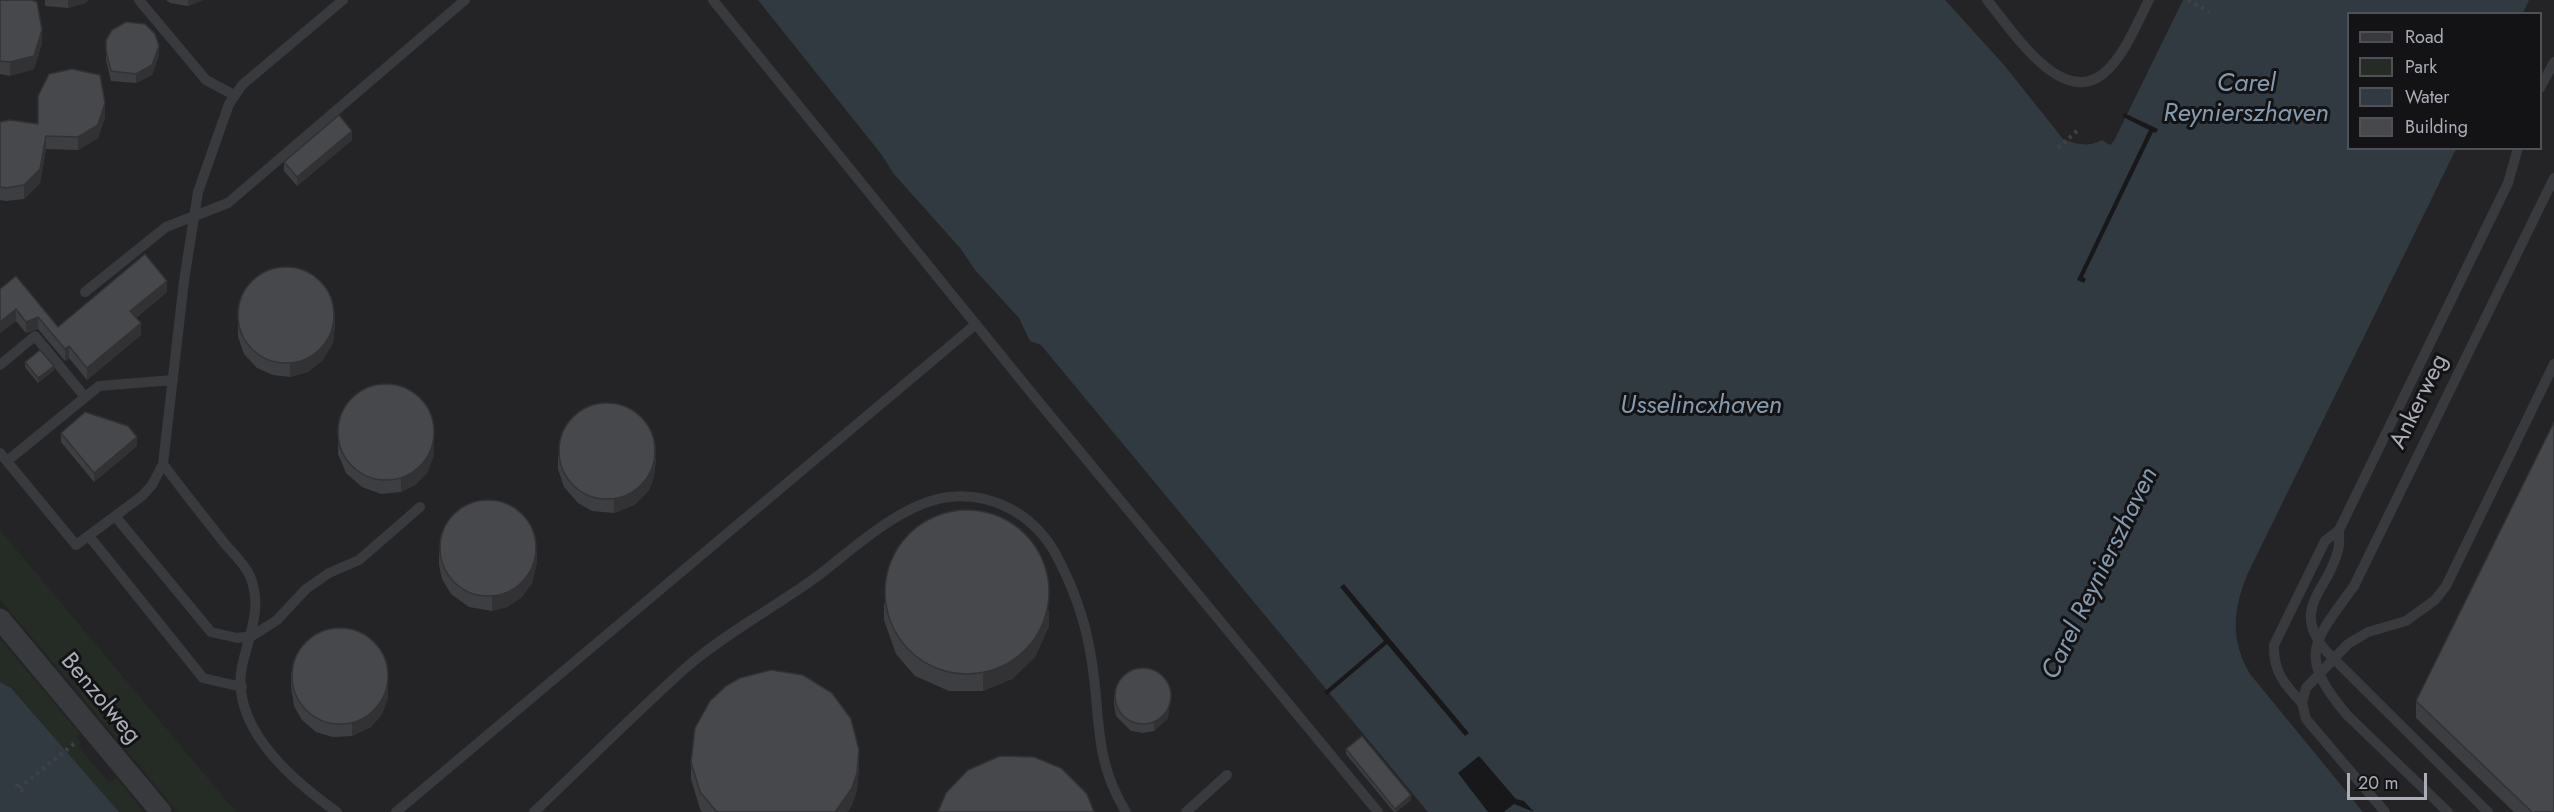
<!DOCTYPE html>
<style>
body{margin:0}
#map{position:relative;width:2554px;height:812px;overflow:hidden;background:#18181a;font-family:Jost,sans-serif}
canvas{display:block}
.legend{position:absolute;left:2347px;top:12px;width:195px;height:138px;box-sizing:border-box;background:#131315;border:2px solid #505156;margin:0;padding:8px 10px;list-style:none;font-size:18px;color:#abaeb8}
.legend li{display:flex;align-items:center;gap:12px;height:30px}
.legend b{width:30px;border:2px solid #505156}
.scale{position:absolute;left:2347px;top:773px;width:80px;height:27px;box-sizing:border-box;border:3px solid #abaeb8;border-top:0;padding-left:8px;font-size:18px;line-height:21px;white-space:nowrap;color:#abaeb8;-webkit-text-stroke:4px #131315;paint-order:stroke}
</style>
<div id="map">
<canvas width="2554" height="812"></canvas>
<ul class="legend">
<li><b style="height:8px;background:#393a3e"></b>Road</li>
<li><b style="height:16px;background:#242c25"></b>Park</li>
<li><b style="height:16px;background:#323a41"></b>Water</li>
<li><b style="height:16px;background:#47484c"></b>Building</li>
</ul>
<div class="scale">20 m</div>
</div>
<script>
const g = document.querySelector('canvas').getContext('2d');
g.lineJoin = 'round';
function fill(path, color) { g.fillStyle = color; g.fill(path, 'evenodd'); }
function trace(path, color, width, dash) { g.strokeStyle = color; g.lineWidth = width; g.lineCap = dash ? 'butt' : 'round'; g.setLineDash(dash || []); g.stroke(path); }
function drawText(font, color, halo, rows, align = 'center') {
  g.font = font + ' Jost,sans-serif'; g.lineWidth = 6; g.setLineDash([]); g.textBaseline = 'middle'; g.strokeStyle = halo; g.fillStyle = color; for (const [text, x, y, turn = 0] of rows) {
    g.save(); g.translate(x, y); g.rotate((+turn || 0) * Math.PI / 180); g.textAlign = isNaN(turn) ? turn : align; if (halo) g.strokeText(text, 0, 0); g.fillText(text, 0, 0); g.restore();
  }
}
const built = new Path2D(`
 M 0,0 L 2554,0 L 2554,812 L 0,812 ZM 2348,14 L 2540,14 L 2540,148 L 2348,148 Z`);
const green = new Path2D(`
 M 0,530 L 236,812 L 178,812 L 0,599 Z
 M 0,639 L 80,734 L 76,737 L 81,743 L 78,746 L 109,783 L 116,778 L 144,812 L 119,812 L 11,688 L 0,682 Z`);
const water = new Path2D(`
 M 758,0 L 1945,0 L 2004,65 L 2063,139 C 2077,145 2089,147 2102,140 L 2110,145 L 2114,141 L 2183,0 L 2529,0 L 2523,13 L 2348,14 L 2348,148 L 2456,149 L 2247,575 C 2233,611 2230,639 2250,674 L 2363,812 L 1428,812 L 1041,345 L 1030,341 L 1019,318 L 975,270 L 961,249 L 893,173 L 882,155 Z
 M 0,682 L 11,688 L 119,812 L 0,812 Z`);
const pier = new Path2D(`
 M 2124,113 L 2158,129 L 2156,133 L 2153,132 L 2083,277 L 2086,279 L 2084,283 L 2077,280 L 2149,130 L 2123,117 Z
 M 1344,584 L 1469,733 L 1465,736 L 1387,644 L 1327,695 L 1324,692 L 1384,641 L 1340,587 Z
 M 1479,756 L 1516,799 L 1524,801 L 1534,812 L 1514,804 L 1504,812 L 1488,812 L 1458,773 Z`);
const path = new Path2D(`
 M 2188,0 L 2209,12
 M 2058,148 L 2078,130
 M 16,784 L 24,793
 M 19,788 L 75,743`);
const lane = new Path2D(`
 M 139,0 L 206,80 L 234,95
 M 713,0 L 1034,396 L 1378,812
 M 1987,0 C 2010,27 2060,108 2103,74 C 2124,57 2137,23 2149,0
 M 2540,88 L 2554,62
 M 85,292 L 166,227 L 228,203 L 465,0
 M 0,365 L 35,336 L 85,397
 M 0,453 L 76,545 L 142,496 L 152,485 L 163,464 L 184,281 L 198,192 L 229,104 L 242,85 L 343,0
 M 7,461 L 99,386 L 173,380
 M 163,464 C 183,491 204,517 225,544 C 233,553 245,565 250,576 C 263,608 249,635 242,666 C 230,727 293,781 337,812
 M 115,516 L 211,632 L 237,638 L 252,636 L 277,620 L 306,589 L 329,573 L 359,560 L 420,507
 M 89,536 L 203,678 L 242,687
 M 2354,586 L 2554,178
 M 2302,703 C 2284,684 2273,671 2274,645 L 2325,541 L 2339,530
 M 2347,715 L 2448,812
 M 396,812 L 976,324
 M 534,812 C 586,763 636,712 689,665 C 729,631 777,606 819,575 C 854,548 903,502 949,497 C 992,492 1032,514 1054,551 C 1071,582 1084,616 1090,651 C 1102,712 1091,755 1126,812
 M 1186,812 L 1227,775
 M 2385,812 L 2306,719 L 2302,703 L 2306,688 L 2348,644 L 2368,632 L 2406,621 L 2435,600 L 2446,586 L 2554,364
 M 2488,812 L 2326,651 C 2289,607 2330,589 2338,550 C 2340,544 2339,536 2339,530 L 2508,183 L 2518,148`);
const street = new Path2D(`
 M 0,619 L 161,812`);
const laneBridge = new Path2D(`
 M 2347,715 C 2297,655 2312,644 2354,586`);
const wall = new Path2D(`
 M 0,0 L 42,43 L 34,69 L 10,76 L 0,74 Z
 M 45,0 L 88,0 L 85,3 L 68,8 L 45,6 Z
 M 166,0 L 203,0 L 188,6 L 170,3 Z
 M 106,51 L 159,55 L 152,75 L 136,83 L 111,81 L 106,60 Z
 M 105,117 L 98,138 L 78,150 L 46,149 L 40,183 L 24,199 L 6,201 L 0,200 L 0,122 L 38,124 Z
 M 352,140 L 297,186 L 284,171 L 284,162 Z
 M 0,289 L 58,327 L 167,292 L 136,318 L 141,335 L 87,380 L 69,358 L 65,361 L 38,329 L 26,333 L 16,321 L 0,333 Z
 M 238,305 L 335,324 L 333,343 L 322,361 L 308,372 L 290,377 L 273,375 L 257,368 L 244,354 L 238,337 Z
 M 25,362 L 54,370 L 38,383 L 25,367 Z
 M 339,421 L 434,455 L 427,473 L 415,485 L 401,492 L 381,494 L 362,487 L 346,473 L 338,454 Z
 M 61,433 L 137,446 L 94,482 L 61,442 Z
 M 558,456 L 656,458 L 654,477 L 649,490 L 634,505 L 614,513 L 592,511 L 578,503 L 564,487 L 558,469 Z
 M 439,551 L 537,562 L 532,583 L 522,597 L 507,607 L 492,611 L 469,607 L 451,594 L 442,579 L 439,565 Z
 M 884,603 L 1049,626 L 1035,657 L 1012,679 L 983,691 L 949,691 L 915,676 L 896,654 L 884,620 Z
 M 291,672 L 388,698 L 382,714 L 371,727 L 352,736 L 333,737 L 316,732 L 302,720 L 294,706 L 291,686 Z
 M 1114,695 L 1170,697 L 1168,718 L 1154,731 L 1143,733 L 1131,731 L 1116,716 L 1114,704 Z
 M 2416,701 L 2554,812 L 2514,812 L 2416,718 Z
 M 1346,749 L 1411,800 L 1396,812 L 1394,812 L 1346,754 Z
 M 691,762 L 859,767 L 857,790 L 852,805 L 847,812 L 702,812 L 700,809 L 691,779 Z`);
const shadedWall = new Path2D(`
 M 68,0 L 88,0 L 85,3 L 68,8 Z
 M 188,0 L 203,0 L 188,6 Z
 M 42,30 L 42,43 L 34,69 L 10,76 L 10,62 Z
 M 159,46 L 159,55 L 152,75 L 136,83 L 136,74 Z
 M 105,103 L 105,117 L 98,138 L 78,150 L 78,137 Z
 M 352,131 L 352,140 L 297,186 L 297,177 Z
 M 46,136 L 46,149 L 40,183 L 24,199 L 24,185 Z
 M 167,281 L 167,292 L 130,323 L 130,311 Z
 M 16,309 L 16,321 L 0,333 L 0,322 Z
 M 335,311 L 335,324 L 333,343 L 322,361 L 308,372 L 290,377 L 290,364 Z
 M 38,317 L 38,329 L 26,333 L 26,322 Z
 M 141,323 L 141,335 L 87,380 L 87,368 Z
 M 69,346 L 69,358 L 65,361 L 65,349 Z
 M 54,366 L 54,370 L 38,383 L 38,378 Z
 M 137,437 L 137,446 L 94,482 L 94,473 Z
 M 434,442 L 434,455 L 427,473 L 415,485 L 401,492 L 401,478 Z
 M 656,445 L 654,477 L 649,490 L 634,505 L 614,513 L 614,499 Z
 M 537,549 L 537,562 L 532,583 L 522,597 L 507,607 L 492,611 L 492,597 Z
 M 1049,609 L 1049,626 L 1035,657 L 1012,679 L 983,691 L 983,674 Z
 M 388,684 L 388,698 L 382,714 L 371,727 L 352,736 L 352,723 Z
 M 1170,688 L 1168,718 L 1154,731 L 1154,722 Z
 M 859,750 L 859,767 L 857,790 L 852,805 L 847,812 L 835,812 Z
 M 1411,795 L 1411,800 L 1396,812 L 1395,812 L 1395,809 Z`);
const building = new Path2D(`
 M 0,0 L 31,0 L 37,2 L 42,30 L 34,56 L 10,62 L 0,61 Z
 M 126,22 L 145,24 L 155,34 L 159,46 L 152,65 L 136,74 L 111,71 L 106,51 L 106,40 L 112,30 Z
 M 72,69 L 100,75 L 105,103 L 98,125 L 78,137 L 46,136 L 40,169 L 24,185 L 6,188 L 0,187 L 0,122 L 10,120 L 38,124 L 38,96 L 49,74 Z
 M 339,115 L 352,131 L 297,177 L 284,162 Z
 M 145,254 L 167,281 L 130,311 L 141,323 L 87,368 L 69,346 L 65,349 L 38,317 L 26,322 L 16,309 L 0,322 L 0,289 L 16,276 L 58,327 Z
 M238 315a48 48 0 1 1 96 0a48 48 0 1 1-96 0Z
 M 40,350 L 54,366 L 38,378 L 25,362 Z
 M338 432a48 48 0 1 1 96 0a48 48 0 1 1-96 0Z
 M559 451a48 48 0 1 1 96 0a48 48 0 1 1-96 0Z
 M 85,412 L 128,426 L 137,437 L 94,473 L 61,433 Z
 M 2554,422 L 2554,812 L 2532,812 L 2416,701 Z
 M440 548a48 48 0 1 1 96 0a48 48 0 1 1-96 0Z
 M885 592a82 82 0 1 1 164 0a82 82 0 1 1-164 0Z
 M292 676a48 48 0 1 1 96 0a48 48 0 1 1-96 0Z
 M1115 696a28 28 0 1 1 56 0a28 28 0 1 1-56 0Z
 M 771,670 L 803,675 L 832,693 L 851,719 L 859,750 L 857,773 L 852,788 L 835,812 L 717,812 L 700,792 L 691,762 L 695,728 L 710,701 L 726,686 L 740,678 Z
 M 1362,736 L 1411,795 L 1395,809 L 1346,749 Z
 M 1000,756 L 1034,757 L 1061,768 L 1087,794 L 1094,812 L 938,812 L 946,793 L 968,770 Z`);
const streetNames = [
 ["Ankerweg",2420,402,-64],
 ["Benzolweg",100,699,50]
];
const waterNames = [
 ["Carel",2246,85],
 ["Reynierszhaven",2246,115],
 ["Usselincxhaven",1701,407],
 ["Carel Reynierszhaven",2101,574,-64]
];
fill(built, '#242426');
fill(green, '#242c25');
fill(water, '#323a41');
fill(pier, '#18181a');
trace(path, '#3f4145', 4, [3, 4.5]);
trace(lane, '#393a3e', 10);
trace(street, '#393a3e', 21);
trace(laneBridge, '#393a3e', 10);
fill(wall, '#3d3e41');
fill(shadedWall, '#323235');
fill(building, '#47484c');
trace(building, '#323235', 1.5);
drawText('24px', '#abaeb8', '#131315', streetNames);
drawText('italic 26px', '#869aaf', '#131315', waterNames);
</script>
